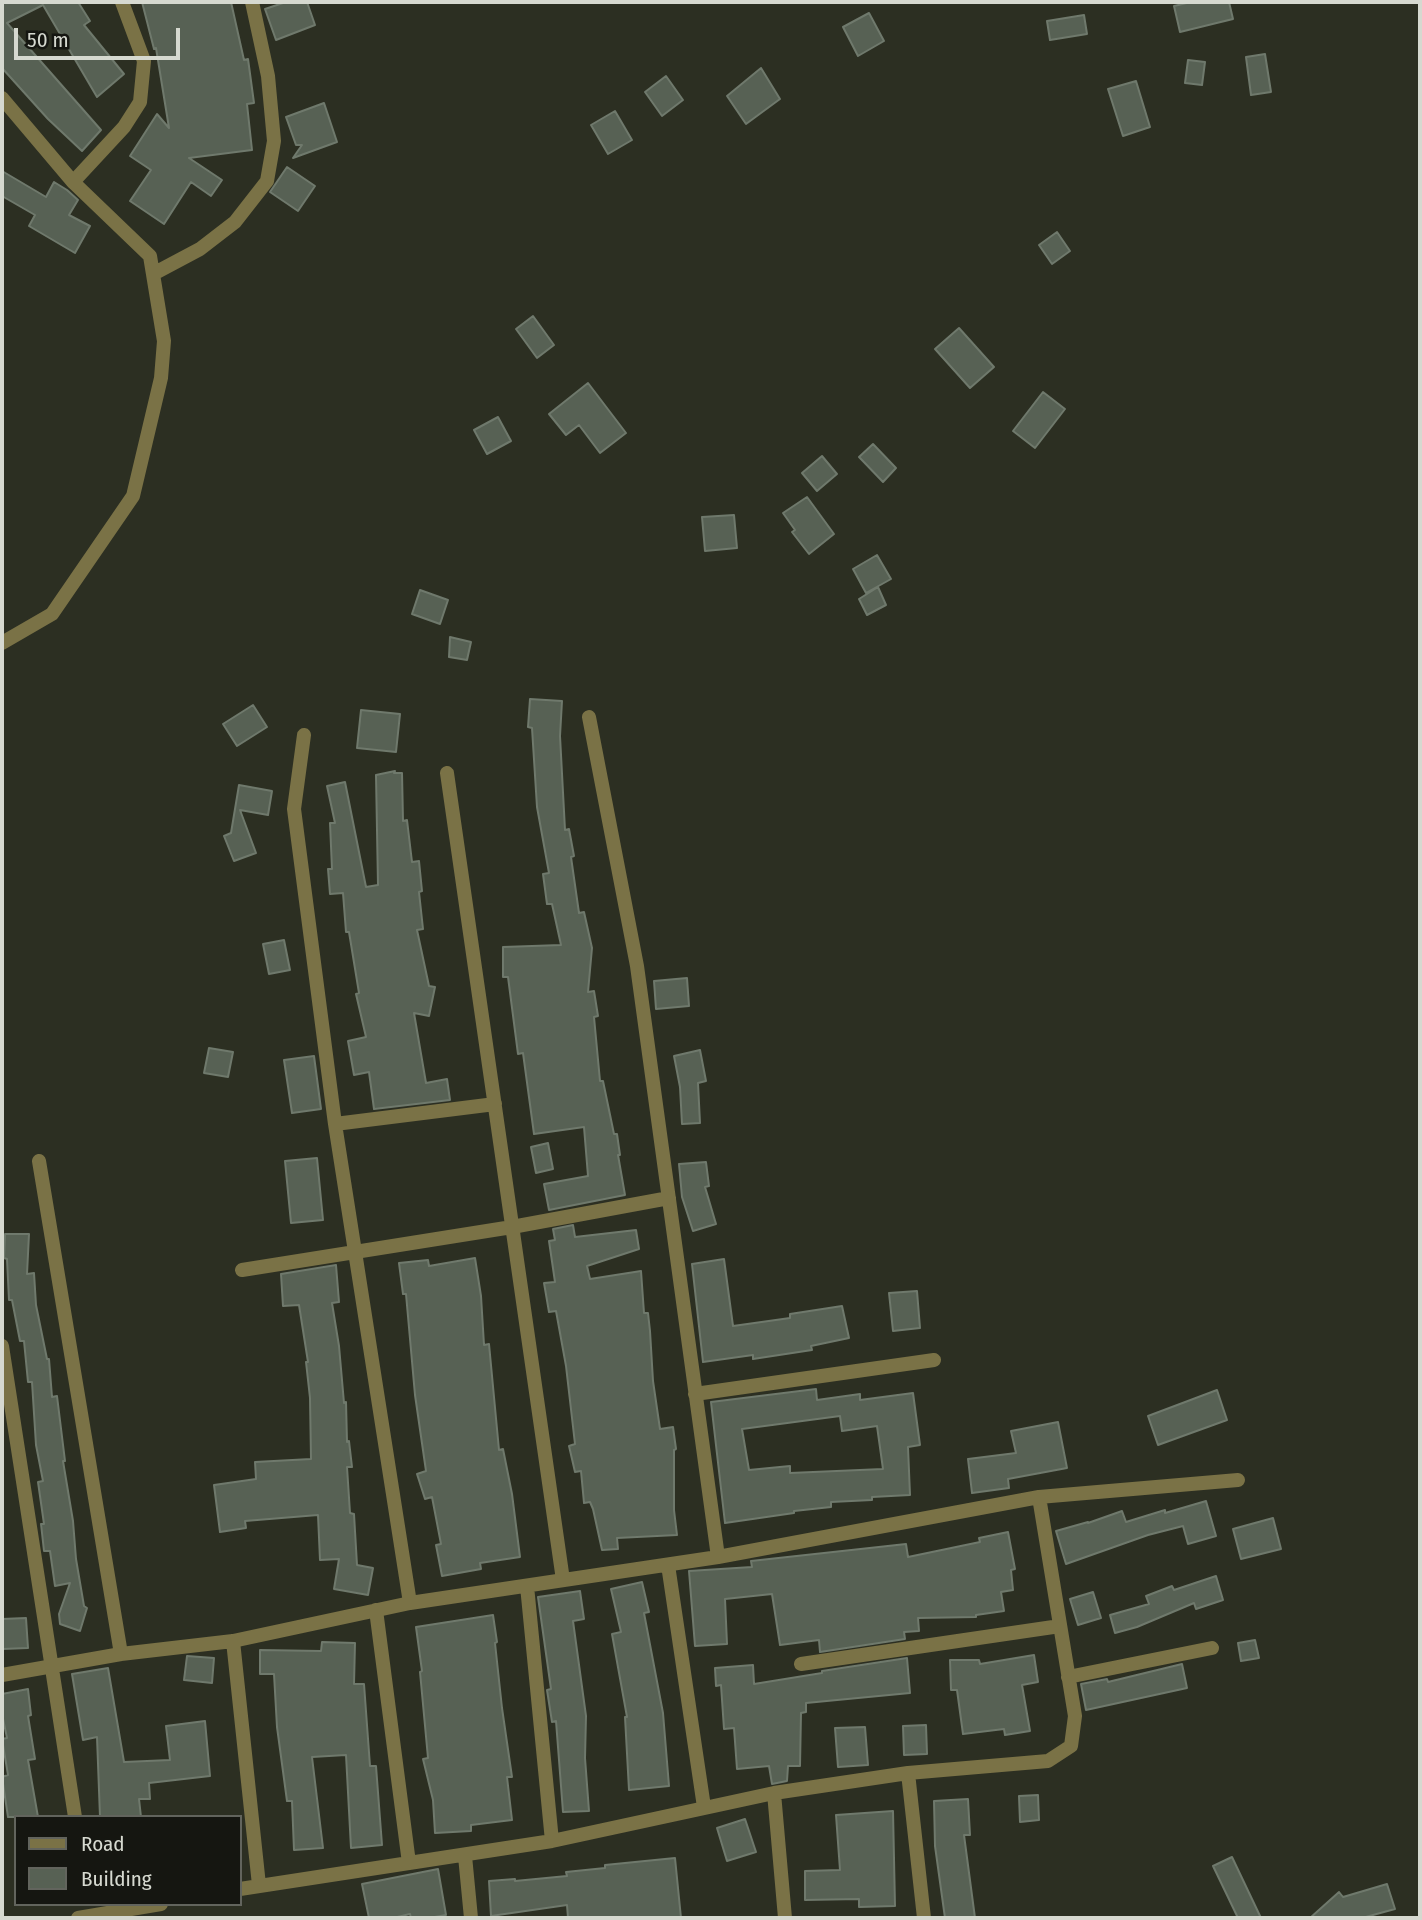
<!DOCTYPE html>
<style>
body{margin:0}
#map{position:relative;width:1422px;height:1920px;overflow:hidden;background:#2c2f22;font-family:"Fira Sans Condensed",sans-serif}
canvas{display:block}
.frame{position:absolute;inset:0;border:4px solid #d6d9d0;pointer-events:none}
.legend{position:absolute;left:14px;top:1815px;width:228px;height:91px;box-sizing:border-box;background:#151611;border:2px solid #62645d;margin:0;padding:9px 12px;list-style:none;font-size:21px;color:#d6d9d0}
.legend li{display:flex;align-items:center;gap:14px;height:35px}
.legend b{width:35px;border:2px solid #62645d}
.scale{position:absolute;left:14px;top:28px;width:166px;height:32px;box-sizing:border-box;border:4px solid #d6d9d0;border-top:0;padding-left:9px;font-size:21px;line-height:24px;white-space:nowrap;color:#d6d9d0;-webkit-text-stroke:5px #151611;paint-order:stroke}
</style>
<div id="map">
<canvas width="1422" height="1920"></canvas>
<div class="frame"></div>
<ul class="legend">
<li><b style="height:9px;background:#7a7246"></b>Road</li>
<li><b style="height:19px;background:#576154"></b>Building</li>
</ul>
<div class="scale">50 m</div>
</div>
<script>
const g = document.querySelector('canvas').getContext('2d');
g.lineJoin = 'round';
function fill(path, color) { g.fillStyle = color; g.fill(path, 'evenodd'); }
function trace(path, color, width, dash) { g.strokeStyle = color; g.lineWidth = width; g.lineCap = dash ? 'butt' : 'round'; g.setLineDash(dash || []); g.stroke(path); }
const building = new Path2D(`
 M 2,2 L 78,2 L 90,21 L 84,25 L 124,74 L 97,97 L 43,5 L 7,23 L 101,130 L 82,151 L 48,119 L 2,68 Z
 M 142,2 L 231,2 L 244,60 L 248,59 L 254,103 L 247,104 L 252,150 L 189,158 L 222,180 L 211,196 L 191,182 L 164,224 L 130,201 L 151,170 L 130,156 L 157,114 L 169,128 L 156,48 L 154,49 Z
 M 286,2 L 307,2 L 315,25 L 276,40 L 265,9 Z
 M 1191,2 L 1229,2 L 1233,19 L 1180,32 L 1174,6 Z
 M 869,13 L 884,41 L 858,56 L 843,27 Z
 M 1084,15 L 1087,34 L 1050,40 L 1047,21 Z
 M 1265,54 L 1271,92 L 1251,95 L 1246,57 Z
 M 1188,60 L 1205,62 L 1202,85 L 1185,83 Z
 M 761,68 L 780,99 L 746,124 L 727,96 Z
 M 666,76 L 683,100 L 662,116 L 645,92 Z
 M 1136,81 L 1150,127 L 1123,136 L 1108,89 Z
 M 324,103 L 337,142 L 293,158 L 302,145 L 296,145 L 286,117 Z
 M 615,111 L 632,140 L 608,154 L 591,125 Z
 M 287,167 L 315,186 L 298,211 L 270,192 Z
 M 2,171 L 46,197 L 54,182 L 67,190 L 78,200 L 69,215 L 90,226 L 75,253 L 29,226 L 35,215 L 2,196 Z
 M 1057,232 L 1070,251 L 1052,264 L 1039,245 Z
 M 533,316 L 554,345 L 537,358 L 516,329 Z
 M 959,328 L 994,367 L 970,388 L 935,349 Z
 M 588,383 L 626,433 L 600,453 L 579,425 L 566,435 L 549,414 Z
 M 1043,392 L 1065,409 L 1035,448 L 1013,431 Z
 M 498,417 L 511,441 L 487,454 L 474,430 Z
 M 873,444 L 896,468 L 883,482 L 859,457 Z
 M 822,456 L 837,474 L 817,491 L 802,473 Z
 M 807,497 L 834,534 L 809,554 L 792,532 L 795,530 L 783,513 Z
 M 734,515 L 737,548 L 705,551 L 702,517 Z
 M 877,555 L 891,579 L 866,593 L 853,569 Z
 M 878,587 L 886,605 L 867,615 L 859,599 Z
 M 420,590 L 448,600 L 440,624 L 412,614 Z
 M 450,637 L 471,642 L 467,660 L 449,657 Z
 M 530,699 L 562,701 L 560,736 L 565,830 L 569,829 L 574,856 L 571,857 L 579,913 L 584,912 L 592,948 L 588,992 L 594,991 L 598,1016 L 594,1017 L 600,1081 L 603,1081 L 614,1134 L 617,1134 L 620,1155 L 618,1155 L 625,1195 L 549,1210 L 544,1184 L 588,1176 L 584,1127 L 534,1134 L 523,1053 L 518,1054 L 508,977 L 503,977 L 503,947 L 561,945 L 552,904 L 547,904 L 543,874 L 549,873 L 537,807 L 532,728 L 528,727 Z
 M 253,705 L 267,727 L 237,746 L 223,724 Z
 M 361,710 L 400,714 L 396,752 L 357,748 Z
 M 395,771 L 394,773 L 402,773 L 403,821 L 407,820 L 412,862 L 419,861 L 422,891 L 419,892 L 423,929 L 417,930 L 429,986 L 435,987 L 429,1016 L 414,1013 L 426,1083 L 447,1079 L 450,1100 L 374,1109 L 369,1072 L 354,1075 L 348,1041 L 366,1037 L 356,994 L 359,993 L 349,932 L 346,932 L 343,893 L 330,894 L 328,869 L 332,869 L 330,823 L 335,823 L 327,786 L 345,782 L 366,887 L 378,885 L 376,775 Z
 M 239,785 L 272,791 L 268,815 L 240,810 L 256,853 L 234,861 L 224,836 L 231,833 Z
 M 284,940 L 290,970 L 269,974 L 263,944 Z
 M 687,978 L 689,1006 L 656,1009 L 654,981 Z
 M 209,1048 L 233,1052 L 228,1077 L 204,1073 Z
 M 700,1050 L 706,1081 L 698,1083 L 700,1123 L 682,1124 L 680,1087 L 674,1056 Z
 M 314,1056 L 321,1109 L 292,1113 L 284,1060 Z
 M 548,1143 L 553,1169 L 536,1173 L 531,1147 Z
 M 317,1158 L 323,1220 L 291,1223 L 285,1161 Z
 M 706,1162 L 709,1186 L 705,1187 L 716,1224 L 693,1231 L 682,1197 L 679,1164 Z
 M 573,1225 L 575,1237 L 636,1230 L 639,1249 L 587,1266 L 590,1279 L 641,1271 L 644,1313 L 648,1313 L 650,1331 L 653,1381 L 660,1429 L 673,1427 L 676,1449 L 674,1450 L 674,1510 L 677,1535 L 617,1538 L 618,1549 L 602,1550 L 593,1509 L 590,1502 L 584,1503 L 581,1471 L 575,1472 L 569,1446 L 575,1444 L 566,1366 L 556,1311 L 549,1312 L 544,1283 L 555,1282 L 549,1241 L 555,1240 L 553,1229 Z
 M 5,1234 L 29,1234 L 27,1274 L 34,1273 L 36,1305 L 47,1359 L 49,1359 L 52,1397 L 57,1396 L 65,1461 L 63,1461 L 73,1521 L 76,1559 L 84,1606 L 87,1608 L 80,1631 L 60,1624 L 59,1614 L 70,1583 L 55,1586 L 50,1551 L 44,1551 L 41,1524 L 44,1524 L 38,1482 L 43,1481 L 36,1445 L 32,1382 L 28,1382 L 24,1341 L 20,1341 L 12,1300 L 9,1300 L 7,1259 L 4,1258 Z
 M 475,1258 L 481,1296 L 484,1345 L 489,1344 L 499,1450 L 503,1449 L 512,1494 L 520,1557 L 480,1563 L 481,1569 L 442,1576 L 436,1545 L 441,1544 L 432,1497 L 425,1499 L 417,1474 L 426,1471 L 415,1395 L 406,1294 L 403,1294 L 399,1263 L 428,1260 L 429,1266 Z
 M 724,1259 L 733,1326 L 790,1318 L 790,1314 L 842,1306 L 849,1338 L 811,1346 L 812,1350 L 753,1359 L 753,1355 L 703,1362 L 692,1264 Z
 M 336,1265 L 339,1302 L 332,1303 L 339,1346 L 344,1403 L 346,1402 L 347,1442 L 349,1441 L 352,1467 L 347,1467 L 350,1513 L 354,1514 L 357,1565 L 373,1568 L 368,1595 L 334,1589 L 339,1559 L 320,1560 L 318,1515 L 245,1521 L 246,1528 L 220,1532 L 214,1485 L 256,1479 L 255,1462 L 311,1459 L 310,1398 L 306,1362 L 308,1362 L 299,1305 L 283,1306 L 281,1274 Z
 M 917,1291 L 920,1328 L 893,1331 L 889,1293 Z
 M 816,1389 L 817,1400 L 860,1394 L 860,1400 L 913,1393 L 920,1445 L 908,1447 L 910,1495 L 872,1497 L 872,1500 L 831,1502 L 831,1507 L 794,1511 L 794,1513 L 725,1523 L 711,1402 ZM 840,1416 L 842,1431 L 877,1426 L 883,1469 L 790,1473 L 790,1466 L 749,1470 L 742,1429 Z
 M 1217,1390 L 1227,1420 L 1158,1445 L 1148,1416 Z
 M 1058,1422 L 1067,1468 L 1008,1479 L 1009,1488 L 972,1493 L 968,1459 L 1016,1453 L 1011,1431 Z
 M 1206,1501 L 1216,1536 L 1188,1544 L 1183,1526 L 1148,1535 L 1066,1564 L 1056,1531 L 1088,1522 L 1088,1523 L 1122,1511 L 1126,1522 L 1165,1510 L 1165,1513 Z
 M 1273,1518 L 1281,1549 L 1241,1559 L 1233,1529 Z
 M 1008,1532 L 1015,1569 L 1011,1570 L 1013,1590 L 1001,1592 L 1004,1611 L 976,1615 L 976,1617 L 918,1618 L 919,1631 L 904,1632 L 905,1639 L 820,1652 L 819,1640 L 780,1645 L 772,1594 L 725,1599 L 727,1644 L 695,1646 L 689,1571 L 752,1567 L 751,1561 L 906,1544 L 908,1557 L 980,1542 L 979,1538 Z
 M 1216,1576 L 1223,1600 L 1196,1609 L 1194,1603 L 1137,1627 L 1115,1633 L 1110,1615 L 1149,1604 L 1146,1596 L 1172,1586 L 1174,1590 Z
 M 642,1582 L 649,1612 L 644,1613 L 663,1713 L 669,1786 L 629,1790 L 625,1717 L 627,1717 L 612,1634 L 621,1632 L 611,1589 Z
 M 580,1591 L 584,1619 L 573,1621 L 586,1716 L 585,1758 L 589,1811 L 563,1812 L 556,1721 L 552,1722 L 547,1690 L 551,1689 L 538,1597 Z
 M 1093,1592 L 1101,1618 L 1078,1625 L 1070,1599 Z
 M 493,1615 L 497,1642 L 495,1643 L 502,1708 L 512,1777 L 507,1777 L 512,1820 L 471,1825 L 471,1831 L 435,1833 L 433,1800 L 423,1759 L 428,1758 L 420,1672 L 422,1671 L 416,1627 Z
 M 26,1618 L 28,1648 L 2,1649 L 2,1619 Z
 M 1255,1640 L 1259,1658 L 1241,1661 L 1238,1643 Z
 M 322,1642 L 355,1643 L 354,1684 L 364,1684 L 370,1766 L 376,1766 L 382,1845 L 351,1848 L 346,1755 L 312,1757 L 323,1848 L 294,1850 L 292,1801 L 287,1801 L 277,1727 L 274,1674 L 260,1674 L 260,1650 L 321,1651 Z
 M 1034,1655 L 1038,1682 L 1022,1685 L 1030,1731 L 1005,1735 L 1004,1729 L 963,1734 L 957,1690 L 951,1690 L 950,1660 L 979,1660 L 980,1664 Z
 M 187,1656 L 214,1658 L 212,1683 L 184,1680 Z
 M 907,1658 L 910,1693 L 806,1703 L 806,1712 L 801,1713 L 800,1766 L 788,1766 L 787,1781 L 772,1784 L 769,1766 L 737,1769 L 734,1728 L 724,1729 L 721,1685 L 716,1686 L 715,1668 L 753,1665 L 754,1684 L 822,1673 L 822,1671 Z
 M 1182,1664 L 1187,1688 L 1086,1710 L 1081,1684 L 1107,1679 L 1108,1682 Z
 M 108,1668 L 124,1762 L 170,1760 L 166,1726 L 205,1721 L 210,1776 L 149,1783 L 150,1799 L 139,1799 L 141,1817 L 100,1817 L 97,1737 L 83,1740 L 72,1674 Z
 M 28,1689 L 31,1715 L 28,1716 L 35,1759 L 28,1760 L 38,1817 L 8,1817 L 2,1777 L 8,1775 L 2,1739 L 7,1738 L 2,1714 L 2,1694 Z
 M 926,1725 L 927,1754 L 904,1755 L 903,1726 Z
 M 865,1727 L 868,1765 L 838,1767 L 835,1728 Z
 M 1038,1795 L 1039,1820 L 1020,1822 L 1019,1796 Z
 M 968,1799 L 970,1835 L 964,1835 L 975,1918 L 945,1918 L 935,1846 L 934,1801 Z
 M 893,1811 L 895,1906 L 859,1907 L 859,1899 L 805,1900 L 805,1871 L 840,1870 L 836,1815 Z
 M 745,1819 L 756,1852 L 727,1861 L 717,1828 Z
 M 1232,1857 L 1261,1918 L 1238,1918 L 1213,1866 Z
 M 675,1858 L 681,1918 L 568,1918 L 567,1905 L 491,1916 L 489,1881 L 515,1879 L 515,1881 L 567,1876 L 566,1872 L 605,1868 L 605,1865 Z
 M 438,1869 L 446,1915 L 429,1918 L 411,1918 L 410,1914 L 393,1918 L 369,1918 L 362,1884 Z
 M 1387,1884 L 1395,1909 L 1362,1918 L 1310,1918 L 1339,1892 L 1343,1897 Z`);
const street = new Path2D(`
 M 2,98 L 73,182 L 150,256 L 164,341 L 161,378 L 133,496 L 52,614 L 2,643
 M 73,182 L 124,127 L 140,102 L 144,61 L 122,2
 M 153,274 L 200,249 L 235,222 L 267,181 L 274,141 L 268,76 L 252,2
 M 589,717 L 637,966 L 718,1557
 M 304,735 L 294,809 L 335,1124 L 410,1603
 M 447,773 L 563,1580
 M 335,1124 L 495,1104
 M 39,1161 L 121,1654
 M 242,1270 L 512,1227 L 669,1198
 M 2,1346 L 75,1817
 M 695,1394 L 934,1360
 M 668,1565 L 704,1807
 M 527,1586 L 552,1841
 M 376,1610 L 409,1863
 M 233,1641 L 259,1885
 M 801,1664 L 1060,1626
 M 2,1675 L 121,1654 L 233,1641 L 410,1603 L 718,1557 L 1039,1497 L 1238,1480
 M 1068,1677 L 1212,1648
 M 908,1773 L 924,1918
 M 774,1793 L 785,1918
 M 465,1856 L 471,1918
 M 240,1889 L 552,1841 L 774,1793 L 908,1773 L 1048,1761 L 1071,1746 L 1075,1716 L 1039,1497
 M 78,1918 L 161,1904`);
fill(building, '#576154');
trace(building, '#6f796c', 2);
trace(street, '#7a7246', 14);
</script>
